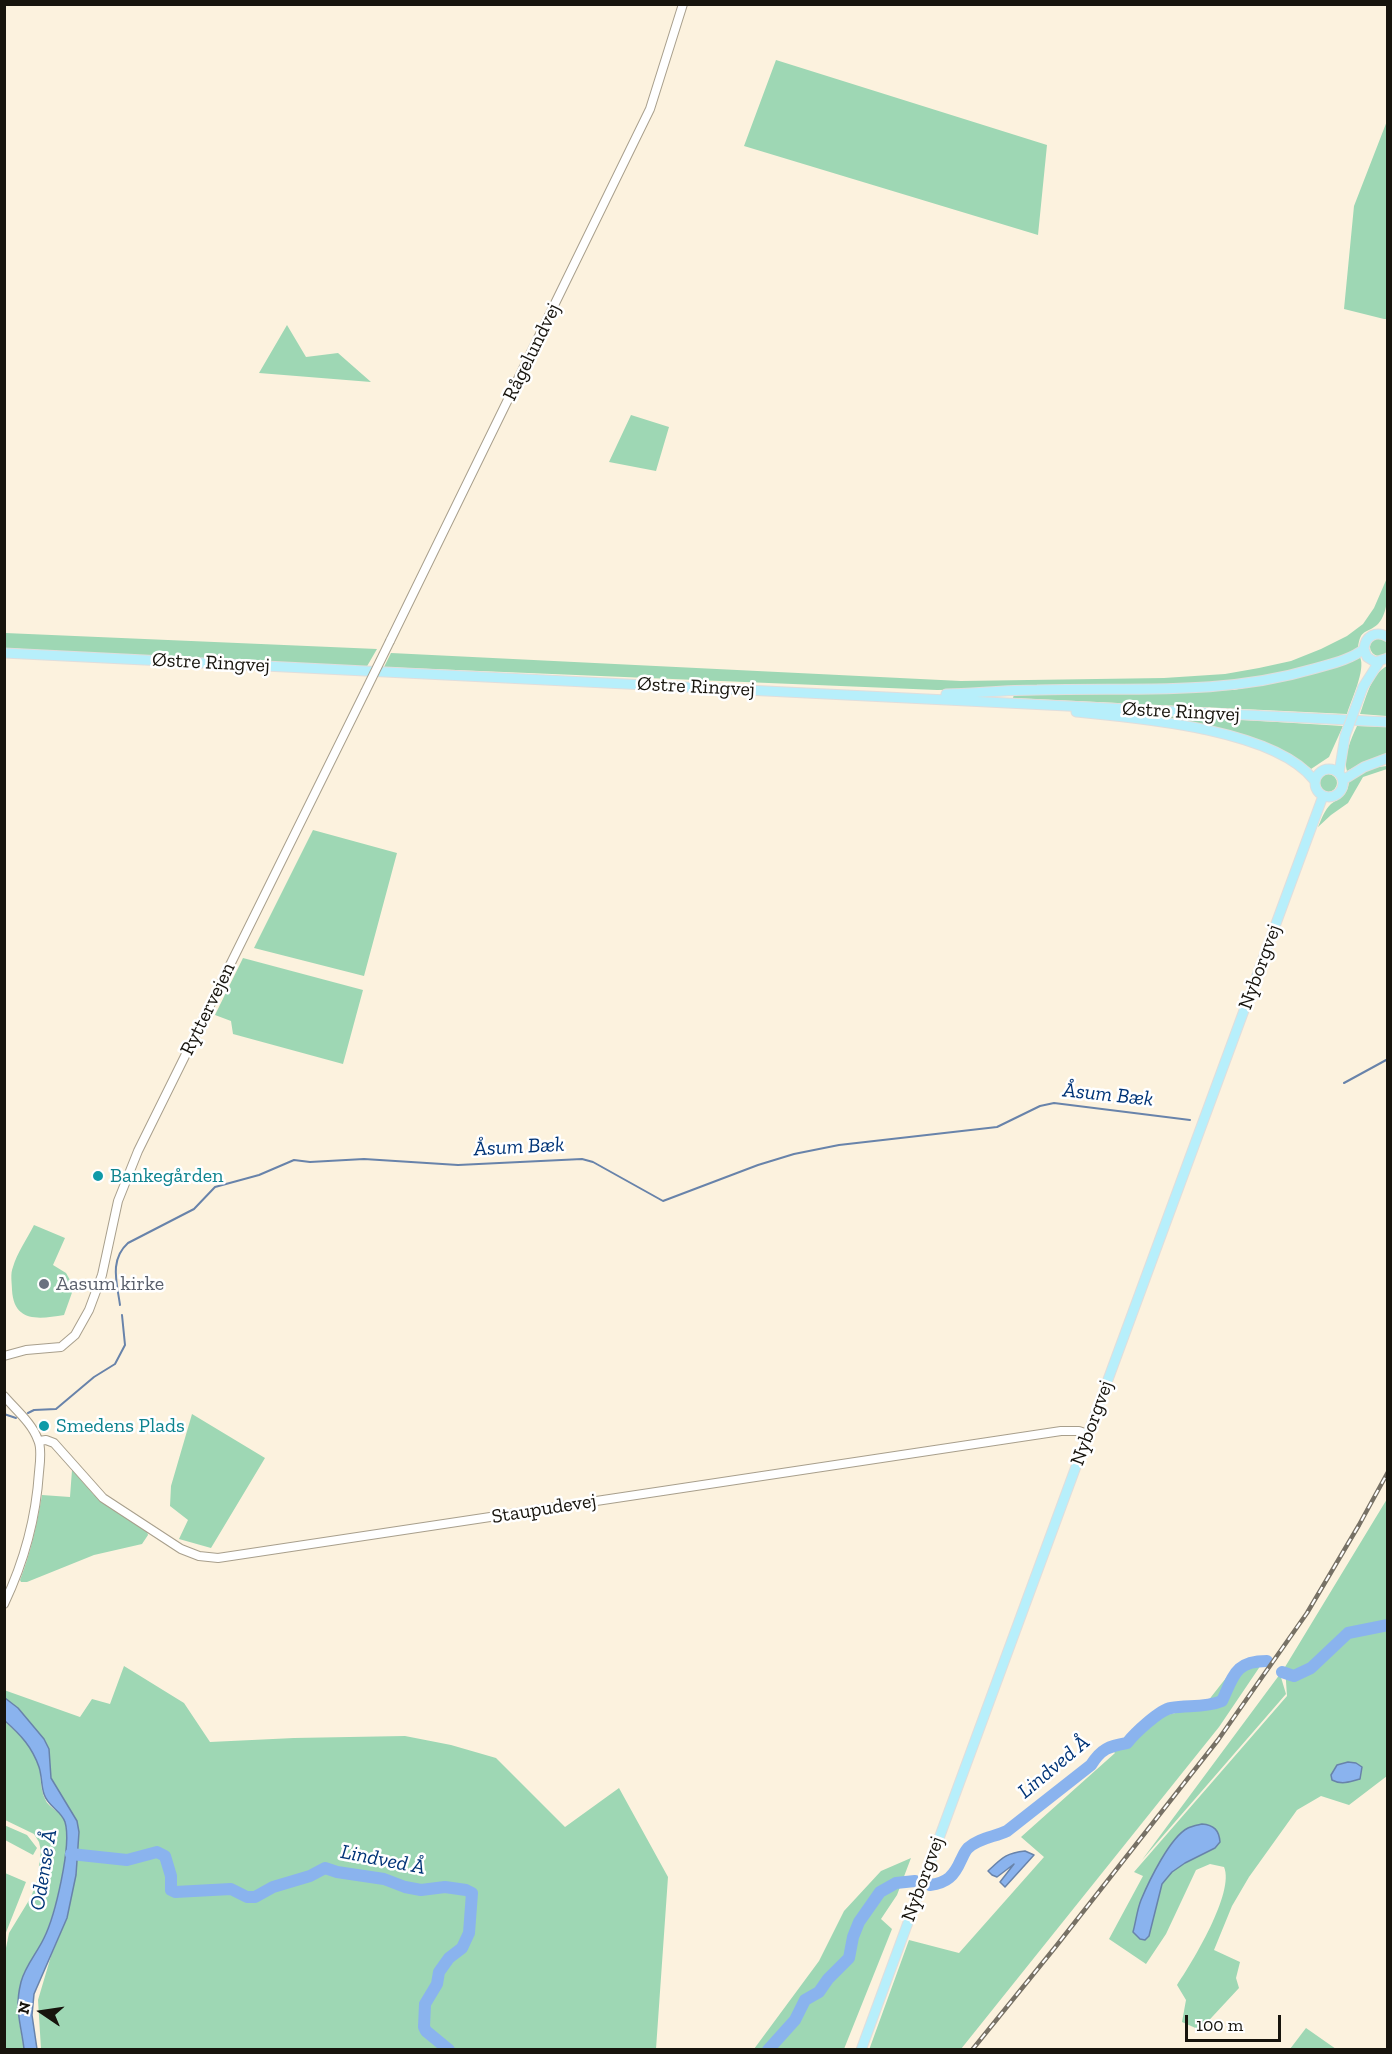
<!DOCTYPE html>
<meta charset="utf-8">
<style>
body{margin:0}
#map{position:relative;width:1392px;height:2054px;overflow:hidden;background:#fcf2de;font-family:"Zilla Slab",serif}
canvas{display:block}
.frame{position:absolute;inset:0;border:6px solid #17140d;pointer-events:none}
.north{position:absolute;left:12px;top:1982px;width:60px;height:60px;-webkit-text-stroke:4px #fff;paint-order:stroke;rotate:283deg;font-size:16px;font-weight:700;line-height:24px;text-align:center;color:#17140d}
.north::after{content:'';display:block;margin:auto;width:21px;height:27px;background:#17140d;clip-path:polygon(50% 0,100% 100%,50% 72%,0 100%)}
.scale{position:absolute;left:1185px;top:2015px;width:96px;height:27px;box-sizing:border-box;border:3px solid #17140d;border-top:0;padding-left:8px;font-size:18px;line-height:21px;white-space:nowrap;color:#17140d;-webkit-text-stroke:4px #fff;paint-order:stroke}
</style>
<div id="map">
<canvas width="1392" height="2054"></canvas>
<div class="frame"></div>
<div class="north">N</div>
<div class="scale">100 m</div>
</div>
<script>
const g = document.querySelector('canvas').getContext('2d');
g.lineJoin = 'round';
function fill(path, color) { g.fillStyle = color; g.fill(path, 'evenodd'); }
function trace(path, color, width, dash) { g.strokeStyle = color; g.lineWidth = width; g.lineCap = dash ? 'butt' : 'round'; g.setLineDash(dash || []); g.stroke(path); }
function drawText(font, color, halo, rows, align = 'center') {
  g.font = font + ' "Zilla Slab",serif'; g.lineWidth = 5; g.setLineDash([]); g.textBaseline = 'middle'; g.strokeStyle = halo; g.fillStyle = color; for (const [text, x, y, turn = 0] of rows) {
    g.save(); g.translate(x, y); g.rotate((+turn || 0) * Math.PI / 180); g.textAlign = isNaN(turn) ? turn : align; if (halo) g.strokeText(text, 0, 0); g.fillText(text, 0, 0); g.restore();
  }
}
const green = new Path2D(`
 M 776,60 L 1047,145 L 1038,235 L 744,146 Z
 M 1387,121 L 1388,319 L 1384,319 L 1344,309 L 1354,206 Z
 M 287,325 L 306,357 L 338,353 L 371,382 L 259,373 Z
 M 631,415 L 669,427 L 656,471 L 609,462 Z
 M 1387,578 C 1387,593 1389,612 1378,624 C 1367,634 1360,628 1358,648 L 1344,656 L 1289,672 L 1210,684 L 937,690 L 384,667 L 391,653 L 961,681 L 1164,678 L 1225,674 L 1259,668 L 1291,661 L 1321,649 L 1347,636 L 1363,624 L 1374,608 Z
 M 5,633 L 377,649 L 366,668 L 5,648 Z
 M1370 647a9 9 0 1 1 18 0a9 9 0 1 1-18 0Z
 M 1360,657 C 1366,670 1351,700 1347,714 L 1013,698 L 1014,694 L 1234,690 L 1262,684 Z
 M 1387,666 L 1387,716 L 1360,714 C 1366,698 1371,674 1387,666 Z
 M 1145,714 L 1343,726 L 1329,757 L 1311,769 L 1300,761 L 1221,731 Z
 M 1357,726 L 1387,727 L 1387,755 L 1369,760 L 1347,771 C 1343,757 1351,739 1357,726 Z
 M 1387,766 L 1387,769 L 1363,777 L 1348,803 L 1331,815 L 1318,827 C 1321,820 1325,809 1331,804 C 1341,797 1348,795 1349,781 L 1371,768 Z
 M1319 783a9 9 0 1 1 18 0a9 9 0 1 1-18 0Z
 M 313,830 L 397,853 L 364,976 L 254,948 Z
 M 243,958 L 363,990 L 343,1064 L 233,1034 L 231,1021 L 215,1015 Z
 M 34,1225 L 65,1238 L 53,1265 L 66,1273 L 74,1287 L 64,1315 C 39,1319 14,1323 12,1290 C 12,1283 10,1274 13,1267 C 17,1253 27,1239 34,1225 Z
 M 192,1414 L 265,1458 L 211,1548 L 179,1539 L 188,1520 L 170,1506 L 171,1486 Z
 M 72,1470 L 94,1495 L 147,1531 L 148,1535 L 142,1544 L 94,1555 L 27,1582 L 21,1582 L 20,1580 C 31,1552 37,1524 42,1495 L 70,1497 Z
 M 1387,1499 L 1387,1776 L 1349,1805 L 1321,1796 L 1297,1810 L 1249,1877 L 1232,1906 L 1214,1950 L 1240,1962 L 1236,1978 L 1239,1988 L 1200,2030 L 1182,2022 L 1186,2000 L 1177,1985 C 1192,1963 1235,1892 1224,1867 L 1210,1864 L 1196,1870 L 1166,1934 L 1146,1964 L 1109,1939 L 1143,1876 L 1134,1872 L 1287,1696 L 1285,1667 Z
 M 1263,1662 L 1219,1727 L 961,2049 L 869,2050 L 909,1940 L 959,1953 L 1044,1857 L 1021,1837 L 1115,1753 L 1113,1751 L 1163,1716 L 1204,1706 L 1233,1669 Z
 M 124,1666 L 184,1703 L 210,1742 L 294,1738 L 405,1736 L 451,1745 L 496,1758 L 565,1827 L 619,1788 L 668,1877 L 656,2049 L 41,2049 L 38,2000 L 51,1956 L 67,1918 L 76,1875 L 79,1832 L 77,1821 L 51,1778 L 44,1740 L 18,1708 L 5,1698 L 4,1690 L 80,1717 L 92,1699 L 110,1704 Z
 M 1280,1674 L 1286,1694 L 1142,1860 Z
 M 4,1721 C 21,1736 37,1749 40,1772 C 41,1781 41,1790 45,1799 C 49,1809 62,1811 65,1822 C 72,1845 55,1916 44,1938 C 37,1953 25,1966 21,1982 C 15,2009 20,2024 24,2049 L 5,2049 L 5,1953 L 9,1933 L 31,1897 L 37,1881 L 41,1851 L 39,1842 L 34,1834 L 5,1820 Z
 M 4,1825 L 27,1835 L 37,1848 L 33,1855 L 5,1840 Z
 M 911,1858 L 897,1895 L 881,1919 L 892,1929 L 844,2049 L 754,2049 L 819,1961 L 844,1911 L 881,1871 Z
 M 5,1873 L 26,1882 L 5,1935 Z
 M 1306,2028 L 1336,2049 L 1290,2049 Z`);
const water = new Path2D(`
 M 5,1698 L 18,1708 L 44,1739 L 49,1749 L 51,1778 L 77,1821 L 79,1832 L 76,1875 L 67,1918 L 34,1994 L 32,2015 L 37,2049 L 24,2049 C 21,2023 14,2010 21,1982 C 25,1966 37,1953 44,1938 C 55,1916 72,1845 65,1822 C 61,1810 48,1807 44,1794 C 41,1785 42,1776 39,1767 C 32,1747 21,1735 5,1721 Z
 M 1348,1762 L 1356,1763 L 1362,1767 L 1360,1779 C 1350,1782 1341,1785 1332,1780 L 1331,1775 L 1337,1765 Z
 M 1202,1824 C 1214,1825 1219,1830 1220,1842 L 1215,1848 L 1185,1863 L 1172,1872 L 1162,1884 L 1149,1936 L 1145,1940 L 1140,1939 L 1133,1932 C 1136,1921 1137,1910 1141,1900 C 1149,1881 1170,1837 1188,1828 C 1192,1826 1198,1825 1202,1824 Z
 M 1025,1851 L 1034,1855 L 1005,1887 L 1000,1882 L 1014,1864 L 997,1877 L 992,1875 L 988,1871 C 1002,1858 1006,1853 1025,1851 Z`);
const stream = new Path2D(`
 M 1344,1083 L 1388,1059
 M 120,1305 C 117,1283 109,1260 128,1243 L 194,1209 L 215,1187 L 259,1175 L 294,1160 L 310,1162 L 364,1159 L 458,1165 L 582,1159 L 593,1162 L 663,1201 L 758,1165 L 794,1154 L 839,1145 L 997,1127 L 1040,1106 L 1054,1103 L 1190,1120
 M 28,1413 L 34,1410 L 56,1409 L 94,1377 L 115,1364 L 125,1345 L 122,1315
 M 4,1414 L 16,1418`);
const river = new Path2D(`
 M 1282,1672 L 1294,1676 L 1311,1668 L 1348,1633 L 1388,1625
 M 71,1854 L 127,1860 L 157,1852 L 165,1856 L 171,1876 L 171,1890 L 175,1892 L 231,1889 L 247,1897 L 255,1897 L 273,1887 L 310,1876 L 325,1868 L 337,1872 L 384,1879 L 405,1887 L 421,1890 L 445,1887 L 466,1890 L 472,1893 L 469,1933 L 462,1948 L 449,1958 L 439,1972 L 437,1984 L 425,2004 L 424,2027 L 426,2031 L 449,2050
 M 930,1885 C 947,1883 954,1876 961,1860 C 963,1856 965,1851 968,1848 C 979,1838 994,1837 1007,1831 L 1091,1765 C 1101,1749 1109,1746 1127,1743 C 1134,1734 1159,1710 1171,1708 C 1188,1705 1205,1708 1222,1701 C 1234,1675 1235,1661 1267,1661
 M 768,2050 L 795,2020 L 805,2000 L 819,1992 L 828,1979 L 849,1958 L 853,1937 L 859,1922 L 880,1892 L 896,1883 L 915,1881`);
const minor = new Path2D(`
 M 390,641 L 650,109 L 683,4
 M 4,1356 L 26,1350 L 61,1347 L 75,1335 L 89,1310 L 102,1275 L 118,1201 L 138,1151 L 365,692
 M 4,1396 C 16,1410 32,1423 38,1440 C 42,1448 40,1463 39,1472 C 36,1519 24,1562 4,1604
 M 39,1441 L 46,1440 L 54,1443 L 103,1498 L 181,1549 L 199,1556 L 218,1558 L 1061,1431 L 1079,1431 L 1088,1434`);
const major = new Path2D(`
 M 1388,637 C 1376,630 1365,636 1364,649 L 1367,657 L 1375,662 L 1388,658
 M 4,653 L 1388,722
 M 1363,687 L 1379,662
 M 946,694 C 977,693 1007,690 1037,690 C 1131,687 1221,696 1313,669 C 1330,664 1350,660 1364,649
 M 1076,712 C 1138,718 1274,729 1314,780
 M1315 783a14 14 0 1 1 28 0a14 14 0 1 1-28 0Z
 M 1339,773 L 1345,736
 M 1343,780 L 1364,767 L 1388,758
 M 861,2050 L 1323,796`);
const rail = new Path2D(`
 M 972,2050 L 1057,1945 L 1218,1740 L 1307,1613 L 1359,1525 L 1388,1472`);
const minorBridge = new Path2D(`
 M 365,692 L 390,641`);
const majorBridge = new Path2D(`
 M 1345,736 L 1363,687`);
const markers = [
 [98,1176,6,"#0f9aa8"],
 [44,1284,6,"#6b7280"],
 [44,1426,6,"#0f9aa8"]
];
const streetNames = [
 ["Rågelundvej",532,352,-64],
 ["Østre Ringvej",211,663,3],
 ["Østre Ringvej",696,687,3],
 ["Østre Ringvej",1181,712,3],
 ["Nyborgvej",1260,967,-70],
 ["Ryttervejen",208,1009,-64],
 ["Nyborgvej",1092,1423,-70],
 ["Staupudevej",544,1509,-9],
 ["Nyborgvej",923,1879,-70]
];
const cultureNames = [
 ["Bankegården",110,1176],
 ["Smedens Plads",56,1426]
];
const worshipNames = [
 ["Aasum kirke",56,1284]
];
const waterNames = [
 ["Åsum Bæk",1108,1095,6],
 ["Åsum Bæk",519,1147,-3],
 ["Lindved Å",1054,1767,-40],
 ["Lindved Å",383,1860,11],
 ["Odense Å",44,1870,-81]
];
fill(green, '#9ed7b4');
fill(water, '#8ab3ee');
trace(water, '#6883aa', 1.5);
trace(stream, '#6883aa', 2);
trace(river, '#8ab3ee', 12);
trace(minor, '#a89f8c', 10);
trace(major, '#dfdedd', 11);
trace(minor, '#fff', 8);
trace(major, '#b7effb', 9);
trace(rail, '#777165', 4.5);
trace(rail, '#fff', 2, [7]);
trace(minorBridge, '#a89f8c', 10, []);
trace(majorBridge, '#dfdedd', 11, []);
trace(minorBridge, '#fff', 8);
trace(majorBridge, '#b7effb', 9);
for (const [x, y, r, color] of markers) { const dot = new Path2D(); dot.arc(x, y, r, 0, 2 * Math.PI); g.fillStyle = color; g.fill(dot); trace(dot, '#fff', 2); }
drawText('20px', '#17140d', '#fff', streetNames);
drawText('20px', '#0d838f', '#fff', cultureNames, 'left');
drawText('20px', '#5b616d', '#fff', worshipNames, 'left');
drawText('italic 21px', '#003477', '#fff', waterNames);
</script>
